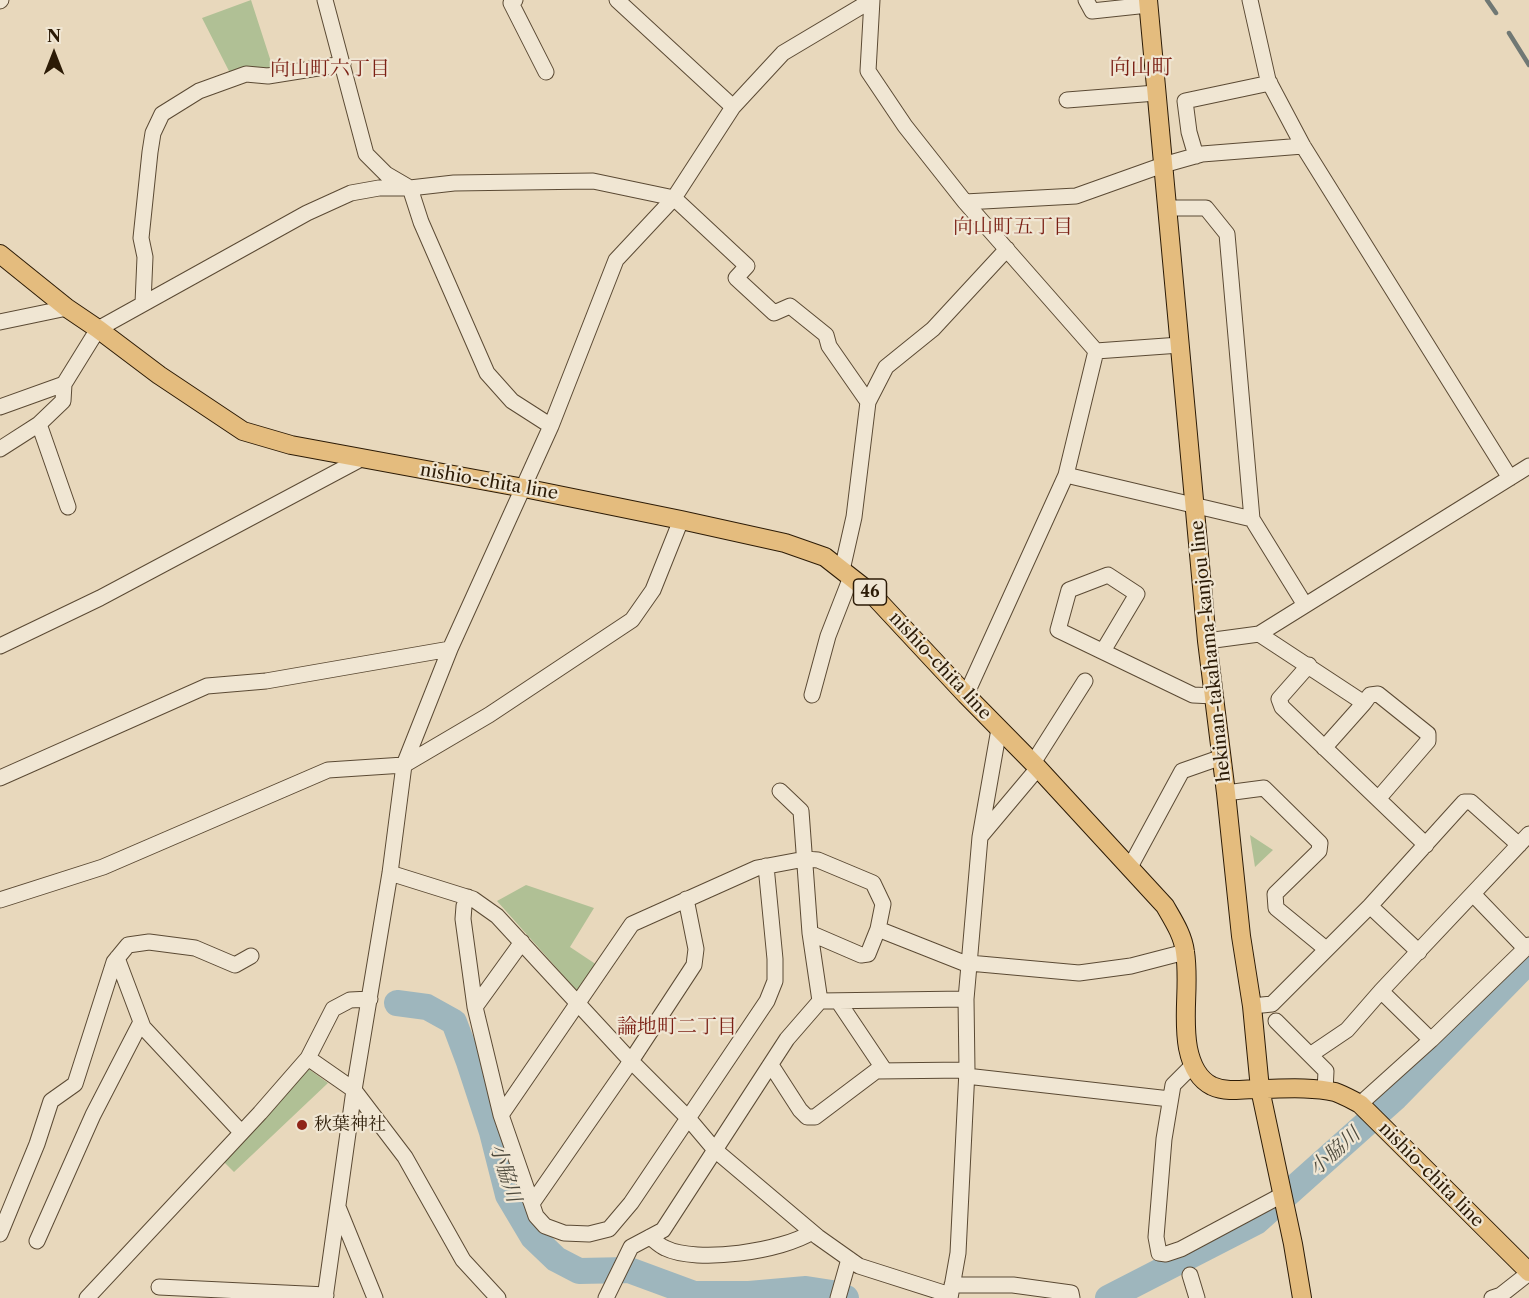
<!DOCTYPE html>
<meta charset="utf-8">
<style>
body{margin:0}
#map{position:relative;width:1529px;height:1298px;overflow:hidden;background:#e8d8bc;font-family:"Libre Caslon Text",serif}
canvas{display:block}
.north{position:absolute;left:24px;top:24px;width:60px;height:60px;-webkit-text-stroke:4px #f0e6d3;paint-order:stroke;rotate:0deg;font-size:16px;font-weight:700;line-height:24px;text-align:center;color:#2c1b06}
.north::after{content:'';display:block;margin:auto;width:21px;height:27px;background:#2c1b06;clip-path:polygon(50% 0,100% 100%,50% 72%,0 100%)}
</style>
<div id="map">
<canvas width="1529" height="1298"></canvas>
<div class="north">N</div>
</div>
<script>
const g = document.querySelector('canvas').getContext('2d');
g.lineJoin = 'round';
function fill(path, color) { g.fillStyle = color; g.fill(path, 'evenodd'); }
function trace(path, color, width, dash) { g.strokeStyle = color; g.lineWidth = width; g.lineCap = dash ? 'butt' : 'round'; g.setLineDash(dash || []); g.stroke(path); }
function drawText(font, color, halo, rows, align = 'center') {
  g.font = font + ' "Libre Caslon Text","Noto Serif JP",serif'; g.lineWidth = 4.5; g.setLineDash([]); g.textBaseline = 'middle'; g.strokeStyle = halo; g.fillStyle = color; for (const [text, x, y, turn = 0] of rows) {
    g.save(); g.translate(x, y); g.rotate((+turn || 0) * Math.PI / 180); g.textAlign = isNaN(turn) ? turn : align; if (halo) g.strokeText(text, 0, 0); g.fillText(text, 0, 0); g.restore();
  }
}
const green = new Path2D(`
 M 251,0 L 273,68 L 231,75 L 202,18 Z
 M 1250,835 L 1273,850 L 1255,867 Z
 M 526,885 L 594,908 L 570,947 L 597,965 L 578,992 L 497,901 Z
 M 306,1067 L 328,1083 L 234,1172 L 221,1159 Z`);
const stream = new Path2D(`
 M 1487,0 L 1496,13
 M 1509,33 L 1529,65`);
const river = new Path2D(`
 M 397,1003 L 427,1007 L 454,1022 L 469,1062 L 492,1132 L 508,1195 L 533,1237 L 556,1259 L 579,1271 L 629,1270 L 694,1294 L 749,1294 L 806,1289 L 832,1293 L 846,1298
 M 1108,1298 L 1256,1222 L 1396,1097 L 1529,961`);
const minor = new Path2D(`
 M 325,0 L 366,154 L 386,174 L 410,188 L 421,222 L 487,373 L 512,401 L 551,426
 M 515,0 L 511,3 L 546,72
 M 617,0 L 733,107
 M 872,0 L 868,71 L 905,126 L 965,202 L 1096,351 L 1066,475 L 966,695
 M 1086,0 L 1092,11 L 1148,5
 M 1250,0 L 1268,80 L 1303,146 L 1510,478
 M 0,1 L 1,0
 M 1067,100 L 1156,93
 M 1196,156 L 1189,132 L 1185,101 L 1270,83
 M 965,202 L 1076,196 L 1163,165 L 1202,154 L 1303,146
 M 1168,208 L 1206,208 L 1227,234 L 1252,519 L 1305,605
 M 143,303 L 145,257 L 141,238 L 150,152 L 153,133 L 162,114 L 199,91 L 246,74 L 268,76 L 343,64
 M 0,322 L 67,308
 M 1096,351 L 1180,345
 M 0,407 L 64,384 L 98,329 L 307,213 L 351,193 L 379,188 L 410,188 L 454,183 L 593,181 L 674,198 L 747,266 L 736,278 L 774,313 L 790,306 L 826,335 L 829,346 L 868,402
 M 39,424 L 68,507
 M 0,449 L 39,424 L 63,401 L 64,384
 M 1066,475 L 1252,519
 M 842,570 L 854,517 L 868,402 L 886,367 L 933,329 L 1007,249
 M 1259,634 L 1364,703 L 1370,695 L 1378,694 L 1428,734 L 1428,741 L 1378,799 L 1282,707 L 1279,699 L 1309,665
 M 1207,641 L 1259,634 L 1529,466
 M 0,646 L 100,598 L 361,459
 M 1103,651 L 1137,594 L 1108,575 L 1069,590 L 1058,630 L 1193,695 L 1214,696
 M 812,695 L 828,636 L 851,577
 M 1324,748 L 1364,703
 M 1033,763 L 1085,681
 M 0,778 L 207,686 L 266,681 L 450,649
 M 780,791 L 801,811 L 810,933 L 820,1001
 M 1226,793 L 1264,788 L 1320,843 L 1319,851 L 1275,894 L 1276,908 L 1326,949
 M 1378,799 L 1426,845
 M 980,837 L 1038,768
 M 1130,867 L 1182,771 L 1222,757
 M 390,873 L 473,899 L 497,916 L 631,1061 L 688,1118 L 715,1150 L 818,1237 L 859,1266 L 950,1295
 M 1473,894 L 1525,948
 M 468,897 L 464,906 L 463,919 L 475,1007 L 501,1115 L 536,1216 L 545,1226 L 564,1233 L 589,1234 L 609,1229 L 631,1203 L 767,1001 L 775,981 L 775,959 L 766,866
 M 0,900 L 103,867 L 328,770 L 404,765 L 489,715 L 632,620 L 653,590 L 681,520
 M 1370,906 L 1419,952
 M 810,933 L 861,955 L 868,954 L 878,929 L 969,965
 M 117,958 L 143,1027 L 241,1132
 M 969,963 L 1079,973 L 1131,966 L 1185,952
 M 1381,991 L 1431,1040
 M 838,1001 L 885,1071
 M 1252,1006 L 1272,1004 L 1370,906 L 1464,802 L 1471,802 L 1519,845
 M 475,1007 L 522,942
 M 1276,1021 L 1326,1071 L 1325,1091
 M 1310,1055 L 1347,1030 L 1381,991 L 1529,834
 M 308,1058 L 333,1009 L 350,1000 L 370,999
 M 771,1065 L 800,1110 L 807,1117 L 815,1117 L 876,1071 L 967,1070
 M 1193,1065 L 1173,1085 L 1164,1139 L 1156,1237 L 1159,1253 L 1166,1254 L 1181,1249 L 1282,1195
 M 966,1076 L 1170,1099
 M 1360,1104 L 1431,1040 L 1529,945
 M 501,1115 L 632,924 L 757,868 L 805,859 L 818,860 L 873,883 L 883,904 L 878,929
 M 533,1202 L 631,1061 L 694,965 L 696,949 L 686,899
 M 338,1207 L 375,1298
 M 0,1234 L 37,1144 L 51,1101 L 75,1084 L 114,962 L 128,945 L 149,942 L 195,948 L 235,965 L 251,956
 M 650,1237 C 655,1241 660,1246 665,1248 C 697,1264 783,1251 812,1232
 M 37,1241 L 93,1115 L 141,1022
 M 1190,1275 L 1197,1298
 M 952,1285 L 1013,1285 L 1071,1293 L 1072,1298
 M 159,1287 L 326,1295
 M 87,1298 L 260,1113 L 308,1058 L 354,1090 L 405,1157 L 463,1260 L 498,1298
 M 325,1298 L 354,1090 L 390,873 L 404,765 L 450,649 L 551,426 L 616,260 L 674,198 L 733,107 L 783,53 L 872,0
 M 606,1298 L 631,1247 L 663,1230 L 787,1039 L 820,1001 L 966,999
 M 838,1298 L 849,1259
 M 950,1298 L 958,1253 L 967,1070 L 966,999 L 969,965 L 980,837 L 999,729
 M 1492,1298 L 1501,1295 L 1529,1273`);
const major = new Path2D(`
 M 1148,0 L 1207,641 L 1226,793 L 1241,936 L 1252,1006 L 1260,1089 L 1293,1244 L 1302,1298
 M 0,254 L 67,308 L 98,329 L 159,375 L 243,431 L 291,445 L 524,488 L 681,520 L 785,543 L 825,557 L 871,593 L 966,695 L 1038,768 L 1165,906 C 1173,920 1183,935 1185,952 C 1190,984 1182,1016 1188,1048 C 1191,1063 1198,1079 1212,1086 C 1225,1092 1239,1090 1253,1089 C 1279,1089 1309,1086 1335,1092 C 1344,1095 1352,1100 1360,1104 L 1529,1272`);
const markers = [
 [302,1125,6,"#8f2418"]
];
const shields = [
 [870,592,33]
];
const shieldNames = [
 ["46",870,592]
];
const streetNames = [
 ["nishio-chita line",489,482,10],
 ["hekinan-takahama-kanjou line",1211,651,-96],
 ["nishio-chita line",940,666,47],
 ["nishio-chita line",1431,1175,45]
];
const poiNames = [
 ["秋葉神社",314,1125]
];
const neighbourhoodNames = [
 ["向山町六丁目",330,69],
 ["向山町五丁目",1013,227],
 ["論地町二丁目",677,1027]
];
const waterNames = [
 ["小脇川",1335,1152,-42],
 ["小脇川",505,1173,72]
];
const quarterNames = [
 ["向山町",1141,68]
];
fill(green, '#b0c095');
trace(stream, '#707874', 4.5);
trace(river, '#9eb6bd', 26);
trace(minor, '#5b4a34', 17);
trace(major, '#2c1b06', 20);
trace(minor, '#f0e6d3', 15);
trace(major, '#e4bc7e', 18);
for (const [x, y, r, color] of markers) { const dot = new Path2D(); dot.arc(x, y, r, 0, 2 * Math.PI); g.fillStyle = color; g.fill(dot); trace(dot, '#f0e6d3', 2); }
for (const [x, y, w] of shields) { const box = new Path2D(); box.roundRect(x - w / 2, y - 13, w, 26, 4.5); g.fillStyle = '#f0e6d3'; g.fill(box); trace(box, '#2c1b06', 1.5); }
drawText('bold 16px', '#2c1b06', null, shieldNames);
drawText('18px', '#2c1b06', '#f0e6d3', streetNames);
drawText('18px', '#2c1b06', '#f0e6d3', poiNames, 'left');
drawText('20px', '#7a1f14', '#f0e6d3', neighbourhoodNames);
drawText('italic 20px', '#4e4a3d', '#f0e6d3', waterNames);
drawText('21px', '#7a1f14', '#f0e6d3', quarterNames);
</script>
